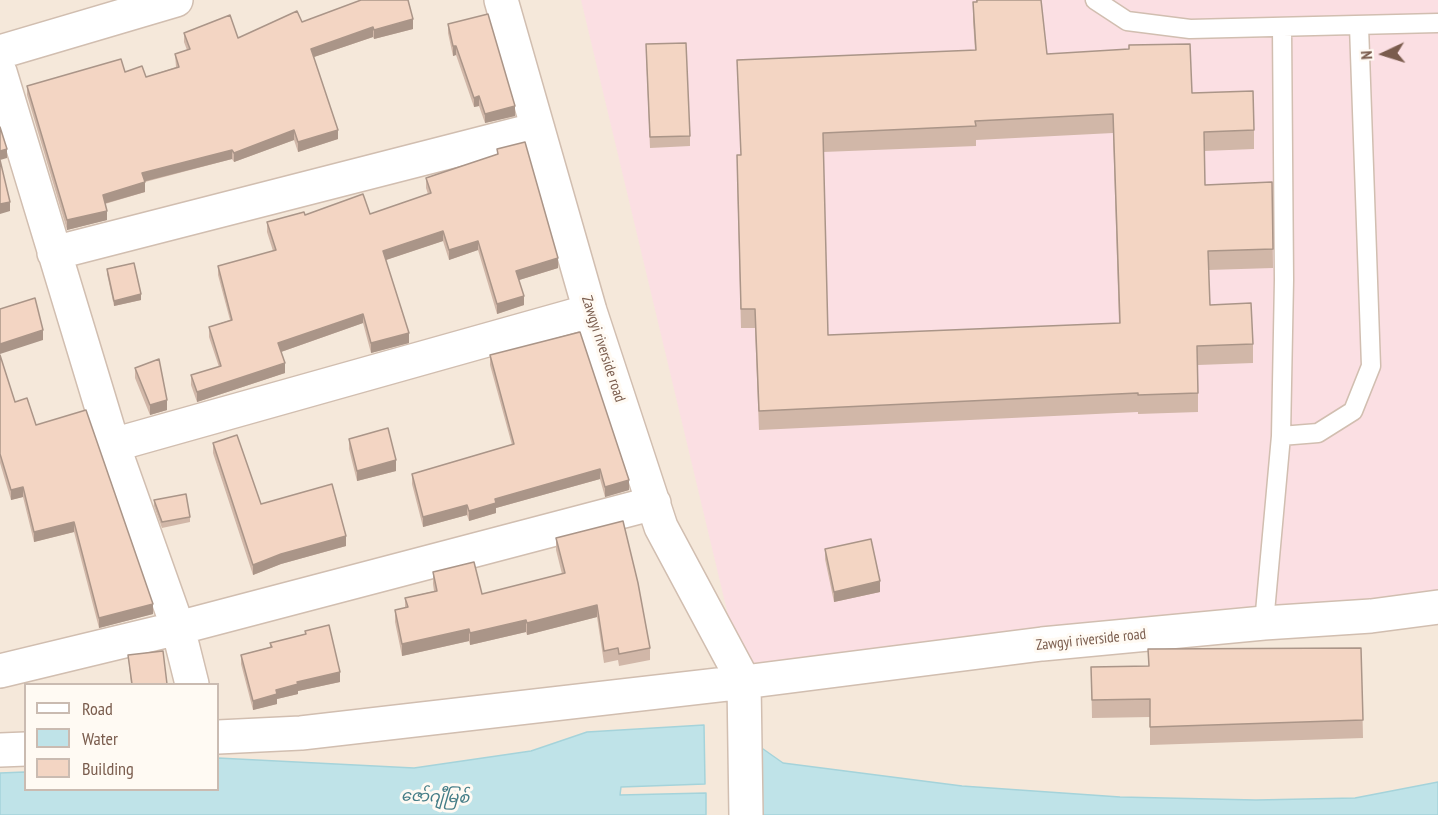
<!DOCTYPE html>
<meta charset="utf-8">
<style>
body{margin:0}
#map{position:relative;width:1438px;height:815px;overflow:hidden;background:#fdf6ec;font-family:"PT Sans Narrow",sans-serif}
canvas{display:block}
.legend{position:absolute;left:24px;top:683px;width:195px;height:108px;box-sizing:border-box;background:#fffaf3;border:2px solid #cabbb1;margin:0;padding:8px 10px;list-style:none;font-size:18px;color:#7a5c4d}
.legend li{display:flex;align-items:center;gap:12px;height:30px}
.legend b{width:30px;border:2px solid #cabbb1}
.north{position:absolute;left:1354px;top:24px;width:60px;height:60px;-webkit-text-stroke:4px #fffaf3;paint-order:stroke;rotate:266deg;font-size:16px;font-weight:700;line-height:24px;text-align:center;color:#7a5c4d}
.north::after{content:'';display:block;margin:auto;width:21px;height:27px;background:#7a5c4d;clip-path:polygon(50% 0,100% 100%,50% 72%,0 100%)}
</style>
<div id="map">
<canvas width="1438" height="815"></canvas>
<ul class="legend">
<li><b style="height:8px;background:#fff"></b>Road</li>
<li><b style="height:16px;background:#bfe3e8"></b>Water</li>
<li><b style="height:16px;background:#f3d5c3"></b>Building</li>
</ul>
<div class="north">N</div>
</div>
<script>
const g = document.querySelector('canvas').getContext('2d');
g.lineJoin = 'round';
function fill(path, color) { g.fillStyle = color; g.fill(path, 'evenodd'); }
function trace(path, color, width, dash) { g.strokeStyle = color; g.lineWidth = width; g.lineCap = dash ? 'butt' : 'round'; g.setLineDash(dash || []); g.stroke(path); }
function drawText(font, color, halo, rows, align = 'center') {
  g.font = font + ' "PT Sans Narrow","Noto Sans Myanmar",sans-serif'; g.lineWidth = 6; g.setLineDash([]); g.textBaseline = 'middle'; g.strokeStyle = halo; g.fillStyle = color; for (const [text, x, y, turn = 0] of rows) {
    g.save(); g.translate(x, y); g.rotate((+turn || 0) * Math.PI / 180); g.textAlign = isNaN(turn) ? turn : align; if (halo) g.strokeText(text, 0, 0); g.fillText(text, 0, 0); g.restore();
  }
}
const residential = new Path2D(`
 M 0,0 L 1438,0 L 1438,815 L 0,815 ZM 26,684 L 218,684 L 218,790 L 26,790 Z`);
const medical = new Path2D(`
 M 581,0 L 1438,0 L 1438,605 L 744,682 Z`);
const water = new Path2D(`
 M 704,725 L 705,784 L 621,787 L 620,795 L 706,793 L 706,815 L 0,815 L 0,773 L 25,772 L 26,790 L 218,790 L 218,758 L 414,768 L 531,751 L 587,732 Z
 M 729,725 L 783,763 L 962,786 L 1120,797 L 1256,800 L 1355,798 L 1438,782 L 1438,815 L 733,815 Z`);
const lane = new Path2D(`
 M 1095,0 L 1127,21 L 1190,29 L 1438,23
 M 1281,436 L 1318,433 L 1353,411 L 1371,366 L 1359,26
 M 1264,623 L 1281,436 L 1284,280 L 1282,28`);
const street = new Path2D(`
 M 501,0 L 590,311 L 661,527 L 744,682 L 1042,644 L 1264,623 L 1371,616 L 1438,607
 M 0,52 L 176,0
 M 0,72 L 113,445 L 178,628 L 192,684
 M 54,253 L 538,129
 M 113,445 L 590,311
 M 0,671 L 178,628 L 654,503
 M 218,737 L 301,733 L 744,682 L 746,815
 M 0,750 L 26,749`);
const wall = new Path2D(`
 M 976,0 L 1041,0 L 1047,54 L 1192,93 L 1254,130 L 1254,149 L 1204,151 L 1205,185 L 1272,182 L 1273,268 L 1208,270 L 1210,305 L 1253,344 L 1253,363 L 1198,365 L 1198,412 L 1138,414 L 1138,412 L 759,430 L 755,328 L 741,328 L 737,175 L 737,155 L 741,155 L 737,60 L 975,50 L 973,21 L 973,2 L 976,2 ZM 1113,133 L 1119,323 L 828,335 L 823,152 L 976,146 L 976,140 Z
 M 302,22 L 413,29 L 374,39 L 373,37 L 314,57 L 338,139 L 298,152 L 294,140 L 234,162 L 232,159 L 145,182 L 145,192 L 105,204 L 107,220 L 67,230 L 27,95 L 27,86 L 125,72 L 146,77 L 176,67 L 175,54 L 187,50 L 184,42 L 184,33 L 238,38 Z
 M 448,24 L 515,116 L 485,123 L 479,106 L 474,107 L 456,55 L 453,56 L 448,33 Z
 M 646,54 L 690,136 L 690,146 L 650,148 Z
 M 497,149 L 558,268 L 519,280 L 524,305 L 497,314 L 478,250 L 449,260 L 443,241 L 386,260 L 409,343 L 371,353 L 363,323 L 281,352 L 285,373 L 197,402 L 191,385 L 191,375 L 219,367 L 209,337 L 209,327 L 230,320 L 218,275 L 218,266 L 273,251 L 267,232 L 267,222 L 305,215 L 370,214 L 428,194 L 426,188 L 426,178 L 497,155 Z
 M 107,269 L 141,300 L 114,306 L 107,274 Z
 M 0,355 L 15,402 L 36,425 L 153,614 L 99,628 L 74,532 L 34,542 L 23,497 L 11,500 L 0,463 Z
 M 490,355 L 629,490 L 605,497 L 600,479 L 496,508 L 496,513 L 469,521 L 467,515 L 423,527 L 412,484 L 412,474 L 512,445 L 490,365 Z
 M 135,368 L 167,410 L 150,415 L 135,378 Z
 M 349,439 L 396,471 L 357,481 L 349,449 Z
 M 213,443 L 261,504 L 346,546 L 281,564 L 253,575 L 213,453 Z
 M 154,500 L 190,517 L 190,522 L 162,528 L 154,506 Z
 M 556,538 L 650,648 L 650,660 L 619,666 L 618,660 L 604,663 L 597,617 L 527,635 L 526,632 L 470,645 L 469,641 L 402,656 L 395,622 L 395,610 L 405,608 L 405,598 L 434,591 L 433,584 L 433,572 L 482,594 L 562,574 L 556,550 Z
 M 825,549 L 880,592 L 834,602 L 825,559 Z
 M 305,631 L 340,682 L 298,691 L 298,694 L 277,699 L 277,704 L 253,710 L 241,664 L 241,655 L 270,647 L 270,643 L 305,634 Z
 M 1361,648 L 1363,738 L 1150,745 L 1150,717 L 1092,718 L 1091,667 L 1148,666 Z
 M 128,655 L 167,684 L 131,684 Z`);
const shadedWall = new Path2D(`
 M 413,19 L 413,29 L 374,39 L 374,30 Z
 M 373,27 L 373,37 L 311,58 L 311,49 Z
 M 453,46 L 456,46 L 456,55 L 453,56 Z
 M 479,96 L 479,106 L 474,107 L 474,98 Z
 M 515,106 L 515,116 L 485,123 L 485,114 Z
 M 294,130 L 294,140 L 234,162 L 234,153 Z
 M 338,130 L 338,139 L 298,152 L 298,142 Z
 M 7,149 L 7,158 L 0,160 L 0,151 Z
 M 232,150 L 232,159 L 142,182 L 142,173 Z
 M 145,182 L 145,192 L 103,204 L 103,195 Z
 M 10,202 L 10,211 L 0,214 L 0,204 Z
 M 107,211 L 107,220 L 67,230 L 67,220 Z
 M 443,231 L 443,241 L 383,261 L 383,251 Z
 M 478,241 L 478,250 L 449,260 L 449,250 Z
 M 558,258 L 558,268 L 516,281 L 516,271 Z
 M 141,294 L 141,300 L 114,306 L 114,301 Z
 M 524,296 L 524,305 L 497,314 L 497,304 Z
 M 363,314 L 363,323 L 278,353 L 278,343 Z
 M 43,330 L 43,340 L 0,354 L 0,344 Z
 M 409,333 L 409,343 L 371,353 L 371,343 Z
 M 285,363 L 285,373 L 197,402 L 197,392 Z
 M 167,400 L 167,410 L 150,415 L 150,405 Z
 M 396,460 L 396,471 L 357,481 L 357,471 Z
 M 600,469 L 600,479 L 496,508 L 496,513 L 469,521 L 469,511 L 495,499 Z
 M 629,480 L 629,490 L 605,497 L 605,487 Z
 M 23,487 L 23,497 L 11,500 L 11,490 Z
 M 467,505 L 467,515 L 423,527 L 423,517 Z
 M 74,522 L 74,532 L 34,542 L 34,532 Z
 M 346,536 L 346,546 L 281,564 L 253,575 L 253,565 L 281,554 Z
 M 880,581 L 880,592 L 834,602 L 834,592 Z
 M 153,604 L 153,614 L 99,628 L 99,618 Z
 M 597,605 L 597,617 L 527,635 L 527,623 Z
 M 526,620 L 526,632 L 470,645 L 470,633 Z
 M 469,629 L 469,641 L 402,656 L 402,644 Z
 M 340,672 L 340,682 L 298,691 L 298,694 L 277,699 L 277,704 L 253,710 L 253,701 L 276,690 L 297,682 Z`);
const building = new Path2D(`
 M 361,0 L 408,0 L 413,19 L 374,30 L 373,27 L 311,49 L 338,130 L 298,142 L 294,130 L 234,153 L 232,150 L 142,173 L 145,182 L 103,195 L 107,211 L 67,220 L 27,86 L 121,59 L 125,72 L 142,66 L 146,77 L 179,67 L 175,54 L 190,49 L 184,33 L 230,15 L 238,38 L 297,11 L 302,22 Z
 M 977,0 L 1041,0 L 1047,54 L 1129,49 L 1129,45 L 1190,44 L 1192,93 L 1253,91 L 1254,130 L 1204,132 L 1205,185 L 1272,182 L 1273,249 L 1208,251 L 1210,305 L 1251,303 L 1253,344 L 1197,346 L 1198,393 L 1138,395 L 1138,393 L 759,411 L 755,309 L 741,309 L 737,155 L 741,155 L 737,60 L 976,50 L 973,2 L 977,2 ZM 1113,114 L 1120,323 L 828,335 L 823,133 L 976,126 L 975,121 Z
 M 488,14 L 515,106 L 485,114 L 479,96 L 474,98 L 456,46 L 453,46 L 448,24 Z
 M 686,43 L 690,136 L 650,137 L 646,44 Z
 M 0,127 L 7,149 L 0,151 Z
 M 525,142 L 558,258 L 516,271 L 524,296 L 497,304 L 478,241 L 449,250 L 443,231 L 383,251 L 409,333 L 371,343 L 363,314 L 278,343 L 285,363 L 197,392 L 191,375 L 221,366 L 209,327 L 232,320 L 218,266 L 276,250 L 267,222 L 304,212 L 305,215 L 363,194 L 370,214 L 431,193 L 426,178 L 498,154 L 497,149 Z
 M 0,160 L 10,202 L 0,204 Z
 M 134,263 L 141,294 L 114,301 L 107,269 Z
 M 35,298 L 43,330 L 0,344 L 0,309 Z
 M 580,332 L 629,480 L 605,487 L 600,469 L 495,499 L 496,503 L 469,511 L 467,505 L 423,517 L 412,474 L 514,444 L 490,355 Z
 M 0,355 L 15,402 L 27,398 L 36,425 L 86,410 L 153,604 L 99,618 L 74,522 L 34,532 L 23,487 L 11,490 L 0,454 Z
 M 159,359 L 167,400 L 150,405 L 135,368 Z
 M 388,428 L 396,460 L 357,471 L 349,439 Z
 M 237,435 L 261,504 L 332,484 L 346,536 L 281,554 L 253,565 L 213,443 Z
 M 186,494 L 190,517 L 162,522 L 154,500 Z
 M 623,521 L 638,583 L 650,648 L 619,654 L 618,648 L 604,651 L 597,605 L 527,623 L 526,620 L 470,633 L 469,629 L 402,644 L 395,610 L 408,607 L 405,598 L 437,591 L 433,572 L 474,562 L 482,594 L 565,573 L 556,538 Z
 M 871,539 L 880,581 L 834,592 L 825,549 Z
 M 329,625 L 340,672 L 297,682 L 298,684 L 276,690 L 277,694 L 253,701 L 241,655 L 272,647 L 270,643 L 306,634 L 305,631 Z
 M 1361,648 L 1363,720 L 1150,727 L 1150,699 L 1092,700 L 1091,667 L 1149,666 L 1148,649 Z
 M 163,651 L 167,684 L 132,684 L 128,655 Z`);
const streetNames = [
 ["Zawgyi riverside road",603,349,72],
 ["Zawgyi riverside road",1091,640,-6]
];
const waterNames = [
 ["ဇော်ဂျီမြစ်",435,797,2]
];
fill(residential, '#f5e8da');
fill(medical, '#fbdfe3');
fill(water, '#bfe3e8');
trace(water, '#a5d3da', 1.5);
trace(lane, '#d1beb0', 21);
trace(street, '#d1beb0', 36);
trace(lane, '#fff', 18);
trace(street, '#fff', 33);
fill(wall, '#d1b7a8');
fill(shadedWall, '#aa9588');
fill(building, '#f3d5c3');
trace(building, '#aa9588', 1.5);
drawText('15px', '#7a5c4d', '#fffaf3', streetNames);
drawText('italic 16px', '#437c86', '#fffaf3', waterNames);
</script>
